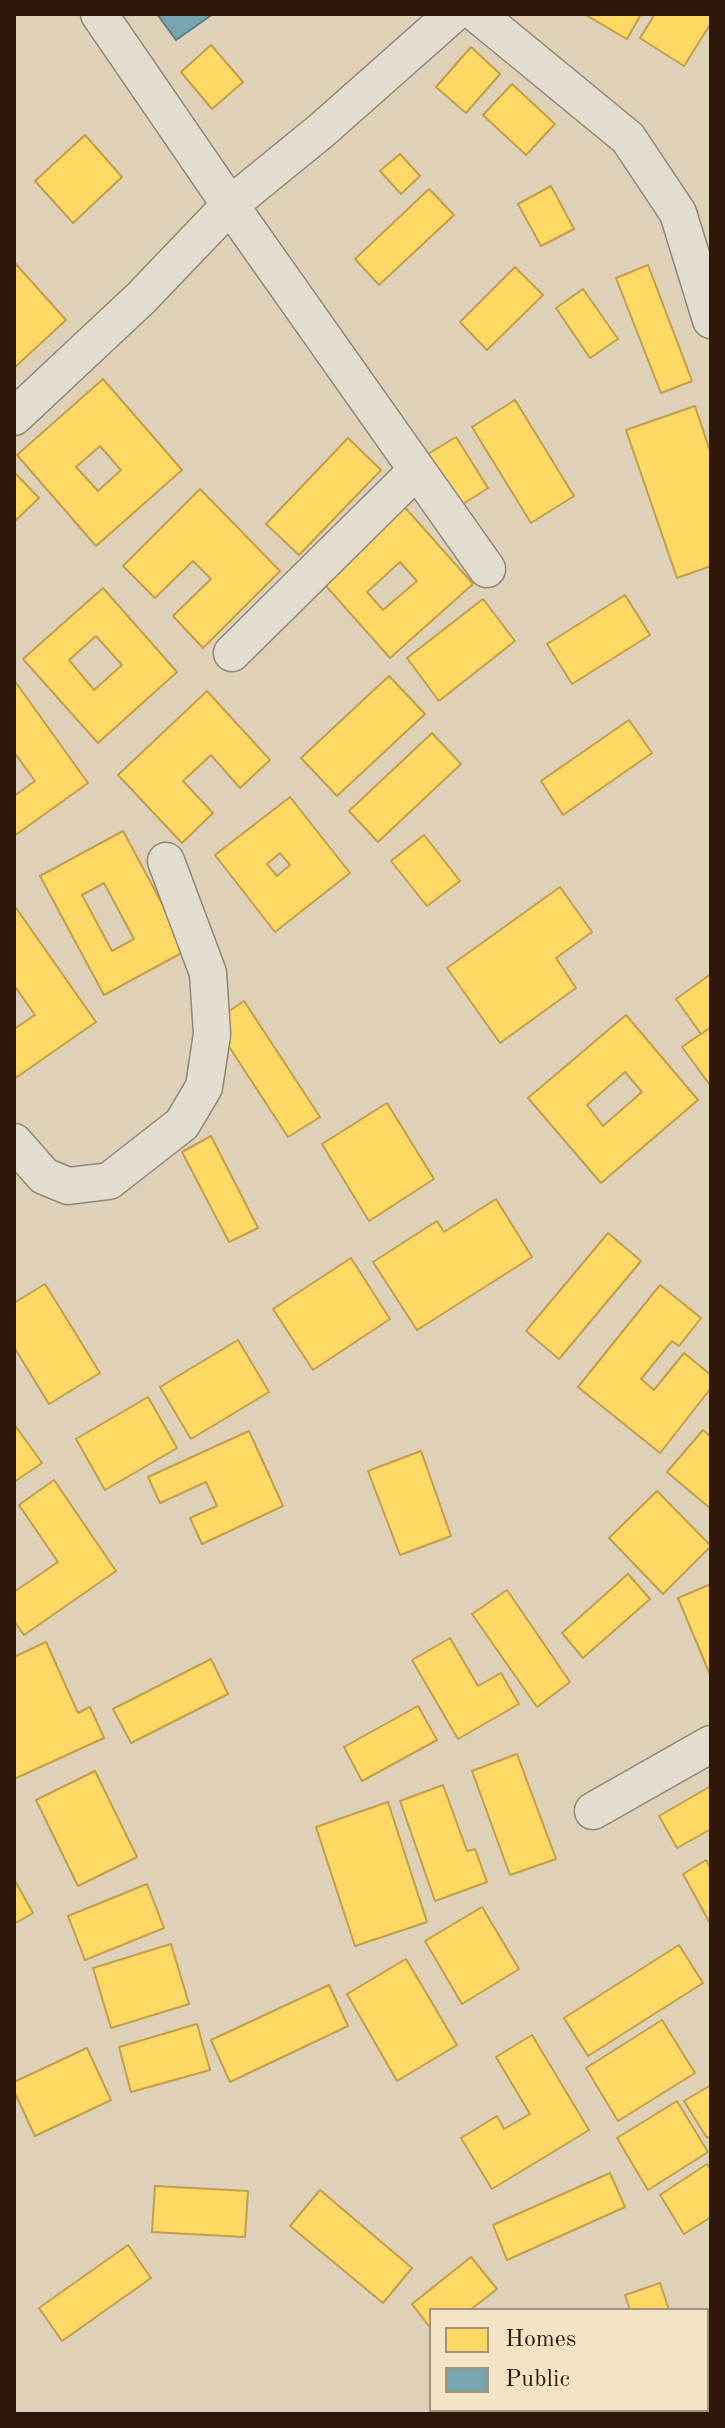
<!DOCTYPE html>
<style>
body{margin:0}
#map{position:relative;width:725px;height:2428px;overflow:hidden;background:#ded1b7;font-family:"Old Standard TT",serif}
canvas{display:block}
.frame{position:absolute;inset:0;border:16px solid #2f180a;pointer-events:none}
.legend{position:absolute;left:429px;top:2308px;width:280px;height:104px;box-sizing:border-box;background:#f3e4c6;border:2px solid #a5927b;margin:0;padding:10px 14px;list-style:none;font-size:24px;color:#2f180a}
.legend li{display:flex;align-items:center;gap:16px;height:40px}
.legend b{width:40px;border:2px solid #a5927b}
</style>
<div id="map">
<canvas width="725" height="2428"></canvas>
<div class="frame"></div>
<ul class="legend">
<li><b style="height:22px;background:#ffd966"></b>Homes</li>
<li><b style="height:22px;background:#76a5af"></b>Public</li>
</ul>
</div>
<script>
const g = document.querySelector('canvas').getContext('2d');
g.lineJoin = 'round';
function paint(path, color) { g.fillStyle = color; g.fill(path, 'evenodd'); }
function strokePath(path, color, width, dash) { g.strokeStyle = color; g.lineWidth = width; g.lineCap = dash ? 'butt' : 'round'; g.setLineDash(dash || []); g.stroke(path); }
const homes = new Path2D(`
 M584,14h57l-14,25z
 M655,14h56v9l-27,43 -44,-28z
 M211,45l32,37 -31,27 -31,-37z
 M471,47l29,27 -34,39 -30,-26z
 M512,84l43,40 -29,31 -43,-40z
 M85,135l37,42 -49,46 -38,-42z
 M400,154l20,22 -19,18 -21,-23z
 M551,186l23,43 -33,17 -23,-42z
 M429,189l25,26 -75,70 -24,-26z
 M14,262l52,58 -52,48z
 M648,265l44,116 -31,12 -45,-115z
 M515,267l28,28 -56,55 -27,-28z
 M583,289l35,50 -28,19 -34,-50z
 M103,379l79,91 -86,76 -79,-91zM100,446l21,24 -23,21 -22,-24z
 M515,400l59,96 -43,27 -59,-96z
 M695,406l16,48v112l-34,12 -51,-148z
 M456,437l32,51 -28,18 -32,-52z
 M348,438l33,32 -82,85 -33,-31z
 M14,472l25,26 -25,24z
 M200,489l80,82 -77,77 -30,-32 38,-37 -18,-18 -38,37 -32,-32z
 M401,503l72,81 -83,74 -72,-81zM400,562l17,19 -34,29 -16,-18z
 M103,588l74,84 -79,71 -75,-84zM96,636l26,29 -28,25 -25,-30z
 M625,595l25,40 -78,49 -25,-40z
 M483,599l32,42 -76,60 -32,-43z
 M389,676l36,38 -88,82 -36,-38z
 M14,680l74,103 -74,53v-40l21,-15 -21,-29z
 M207,691l63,69 -30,28 -29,-33 -28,26 30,32 -31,30 -64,-68z
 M629,720l23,33 -89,62 -22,-34z
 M432,733l29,31 -83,78 -29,-31z
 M290,797l60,76 -75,59 -60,-77zM280,853l10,12 -13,11 -10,-12z
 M123,831l64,119 -83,45 -64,-119zM104,883l30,56 -22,12 -30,-56z
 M424,835l36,46 -33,25 -36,-45z
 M560,887l32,45 -36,26 20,30 -76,55 -53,-75z
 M16,908l80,114 -82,57v-50l21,-14 -21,-30v-76z
 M711,974v53l-10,7 -25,-35z
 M244,1001l76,116 -32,20 -75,-115z
 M626,1015l72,85 -97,83 -73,-85zM625,1072l17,20 -39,34 -16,-21z
 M711,1027v57l-1,1 -28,-38z
 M387,1103l47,76 -65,42 -47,-77z
 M211,1136l47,92 -29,14 -47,-90z
 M496,1199l36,58 -115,73 -44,-68 64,-41 7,11z
 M608,1233l33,28 -82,98 -33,-28z
 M351,1258l39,61 -77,51 -40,-61z
 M45,1284l55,89 -51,31 -35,-57v-44z
 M660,1285l41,33 -22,28 -7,-5 -31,38 13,11 30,-37 27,22v13l-51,65 -82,-66z
 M238,1340l31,52 -78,47 -31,-52z
 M148,1397l29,51 -72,42 -29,-51z
 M14,1424l28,39 -28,19z
 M703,1430l8,7v72l-44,-37z
 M249,1431l34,75 -81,38 -12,-26 27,-12 -11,-24 -46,21 -12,-26z
 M421,1451l30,85 -51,19 -32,-84z
 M54,1480l62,91 -92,64 -10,-14v-29l44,-30 -39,-57z
 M657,1491l54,55 -48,48 -54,-56z
 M628,1574l22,25 -67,59 -21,-25z
 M711,1584v93l-33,-79z
 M507,1590l63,92 -33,25 -65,-93z
 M450,1638l28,48 23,-13 18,31 -61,35 -46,-79z
 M46,1642l32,71 12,-6 14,31 -90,41v-122z
 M211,1659l17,35 -97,49 -18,-34z
 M418,1706l19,34 -75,41 -18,-34z
 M517,1754l39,105 -46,16 -38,-104z
 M95,1771l42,86 -59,29 -42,-86z
 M443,1785l24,66 8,-2 12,33 -52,19 -35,-100z
 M711,1786v43l-34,19 -18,-32z
 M388,1802l39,120 -72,24 -39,-119z
 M706,1860l5,9v56l-28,-51z
 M14,1879l19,34 -19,11z
 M147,1884l17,44 -79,32 -17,-44z
 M482,1907l37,62 -57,35 -37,-63z
 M171,1944l18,60 -78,24 -18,-60z
 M679,1945l24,38 -115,73 -24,-38z
 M406,1959l51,86 -60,36 -50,-87z
 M329,1985l19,41 -118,56 -19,-42z
 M662,2020l33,53 -77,48 -32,-53z
 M197,2024l13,46 -79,22 -12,-45z
 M532,2035l57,95 -97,59 -31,-51 36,-22 7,13 26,-15 -34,-57z
 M87,2048l24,52 -76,36 -21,-45v-9z
 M711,2085v50l-4,3 -23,-37z
 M677,2101l31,51 -60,38 -31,-52z
 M707,2164l4,6v47l-27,17 -24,-39z
 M610,2173l15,34 -118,53 -14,-35z
 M155,2186l93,5 -3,46 -93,-5z
 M320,2190l92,78 -29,35 -93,-77z
 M128,2245l23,33 -89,63 -23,-33z
 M471,2257l26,32 -27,21h-39v19l-19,-25z
 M660,2283l9,27h-39l-5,-15z
 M545,2410h60l4,4h-60z`);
paint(homes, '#ffd966');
strokePath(homes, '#c19f4a', 2);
const public = new Path2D(`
 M157,14h56l-37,26z`);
paint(public, '#76a5af');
strokePath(public, '#617b7e', 2);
const minor = new Path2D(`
 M99,14l131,191 257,364
 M477,14l151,124 50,75 33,107
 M14,417l127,-119 89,-93 92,-75 131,-116
 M232,653l185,-183
 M14,1142l30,34 24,10 41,-5 73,-57 22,-37 8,-53 -4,-61 -42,-112
 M593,1811l118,-67`);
strokePath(minor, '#908676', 39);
strokePath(minor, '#e3ddd0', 36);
</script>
